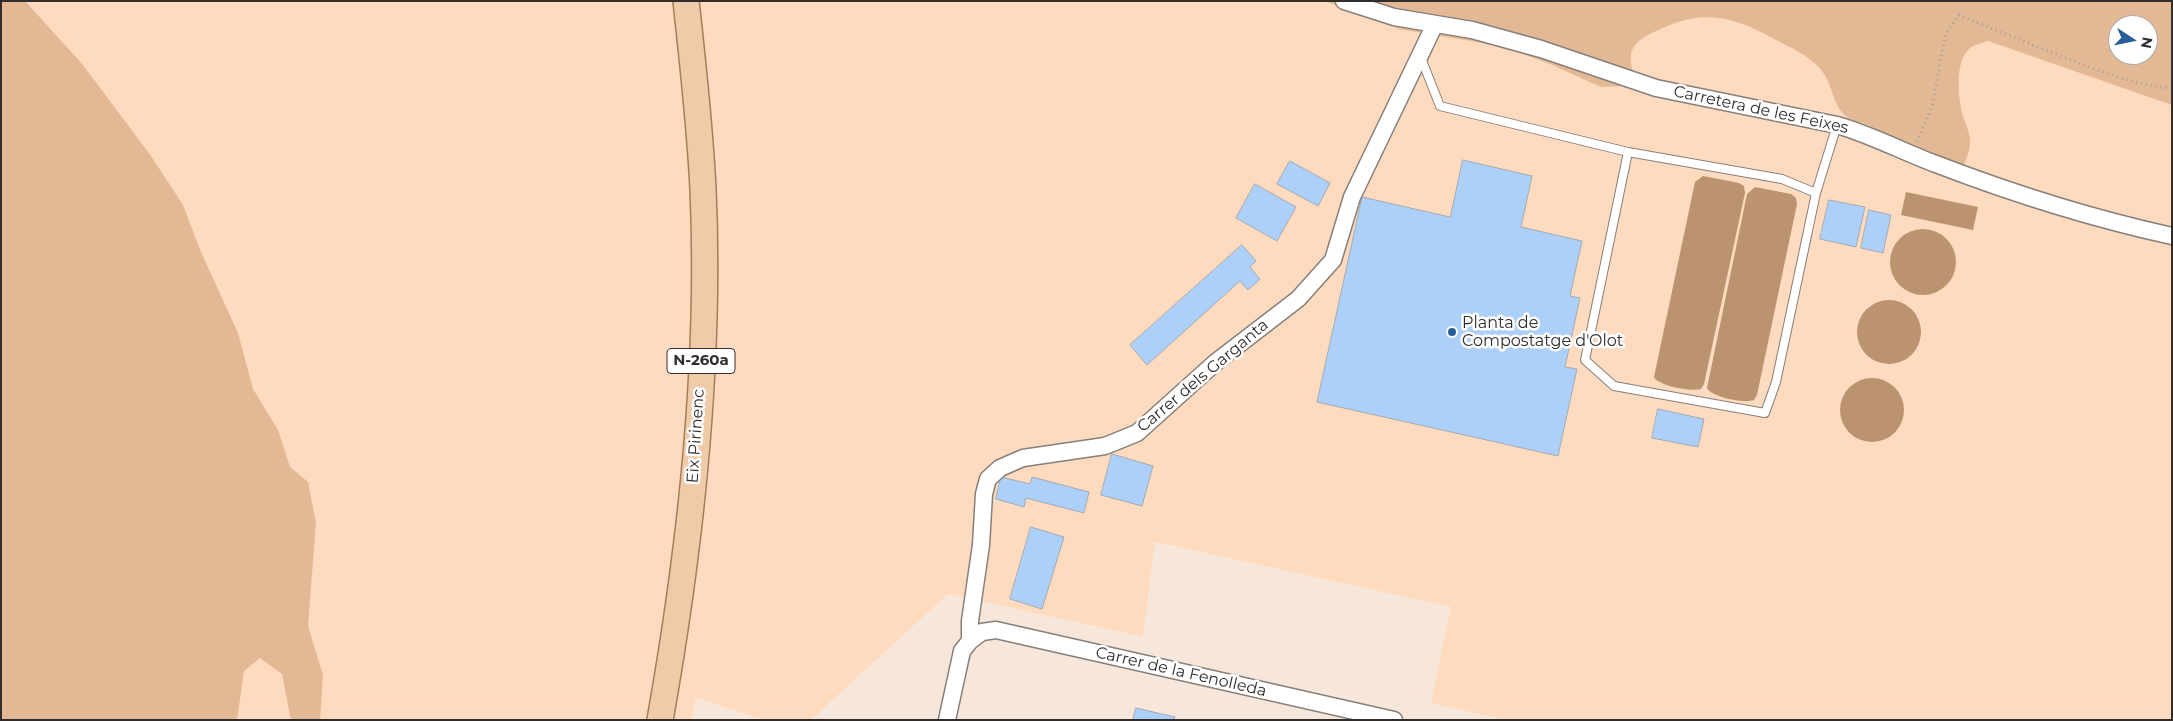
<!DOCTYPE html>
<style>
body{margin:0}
#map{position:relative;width:2173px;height:721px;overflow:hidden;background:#fef5ee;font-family:Montserrat,sans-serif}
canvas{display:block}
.frame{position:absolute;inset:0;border:2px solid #302d2a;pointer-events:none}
.north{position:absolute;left:2108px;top:15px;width:50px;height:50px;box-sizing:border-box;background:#fff;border:1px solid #acabaa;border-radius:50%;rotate:101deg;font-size:14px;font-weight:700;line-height:20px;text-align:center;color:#302d2a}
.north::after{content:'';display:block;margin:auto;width:18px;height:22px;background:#285e97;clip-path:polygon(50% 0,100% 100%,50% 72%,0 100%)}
</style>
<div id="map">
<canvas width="2173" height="721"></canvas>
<div class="frame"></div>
<div class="north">N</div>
</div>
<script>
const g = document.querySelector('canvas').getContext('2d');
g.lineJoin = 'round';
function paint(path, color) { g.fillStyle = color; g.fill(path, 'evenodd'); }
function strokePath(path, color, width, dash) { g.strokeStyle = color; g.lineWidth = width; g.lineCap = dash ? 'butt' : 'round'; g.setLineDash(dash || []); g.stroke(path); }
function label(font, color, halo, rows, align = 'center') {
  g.font = font + ' Montserrat,sans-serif'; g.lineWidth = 5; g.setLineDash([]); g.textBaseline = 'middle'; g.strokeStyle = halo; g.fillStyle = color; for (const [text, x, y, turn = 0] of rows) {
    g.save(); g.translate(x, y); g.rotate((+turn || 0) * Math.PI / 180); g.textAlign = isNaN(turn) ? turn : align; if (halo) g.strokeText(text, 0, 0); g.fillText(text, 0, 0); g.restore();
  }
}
paint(new Path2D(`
 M1155,542l739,162 5,16h-1088l137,-126 195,43z
 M696,698l68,22h-72z`), '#f6e7da');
paint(new Path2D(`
 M1,1h2171v719h-666l-75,-17 20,-96 -296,-65 -12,95 -195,-43 -137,126h-47l-68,-22 -4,22h-691zM2118,25h30v30h-30z`), '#fedbbe');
paint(new Path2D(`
 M1,1h24l58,64 68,91 32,49 17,45 38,83 15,56 25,41 12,37 18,15 8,41 -8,103 15,49 -3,45h-29l-9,-46 -22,-16 -16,13 -7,49h-236z
 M1325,1h847v104l-184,-64c-5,2 -11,3 -15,5 -19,11 -15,49 -11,67 2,8 7,17 8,26 1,9 -3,18 -6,26l-13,-3c-28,-12 -56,-24 -83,-37 -6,-3 -16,-4 -21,-8 -15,-12 -14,-32 -25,-46 -10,-13 -26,-21 -40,-28 -47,-26 -77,-37 -128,-11 -21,10 -27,18 -21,41l-8,13 -24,1 -51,-23 -49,-18 -102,-17zM2118,25h30v30h-30z`), '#e3b894');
paint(new Path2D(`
 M1703,176l36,7 5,3 1,7 -41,191 -3,5c-9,3 -43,-3 -47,-12l41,-195z
 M1755,187l36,7 5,4 1,6 -40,191 -3,5c-9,4 -43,-3 -47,-12l40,-194z
 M1906,192l72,15 -5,23 -72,-15z
 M1890 262a33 33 0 1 1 66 0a33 33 0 1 1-66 0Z
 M1857 332a32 32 0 1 1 64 0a32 32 0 1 1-64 0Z
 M1840 410a32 32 0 1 1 64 0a32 32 0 1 1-64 0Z`), '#bc9370');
const building = new Path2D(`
 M1463,160l69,16 -11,51 61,14 -12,55 10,2 -15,69 12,2 -19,87 -241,-54 45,-205 88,20z
 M1290,161l40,22 -12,23 -41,-22z
 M1255,184l41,23 -19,34 -41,-23z
 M1829,200l36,7 -9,40 -36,-8z
 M1869,210l22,5 -8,38 -22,-5z
 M1242,245l14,16 -6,6 10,12 -12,11 -8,-9 -93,84 -17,-20z
 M1658,409l46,10 -6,28 -46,-9z
 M1112,454l41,12 -11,40 -41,-11z
 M1001,477l29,7 2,-7 57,15 -5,21 -58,-15 -2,9 -28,-8z
 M1031,527l33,10 -22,72 -32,-10z
 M1136,708l39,9 -1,3h-41z`);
paint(building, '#acd0f9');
strokePath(building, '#a4abb3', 1);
const service = new Path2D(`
 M1421,58l19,48 188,46 -43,208 29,26 151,27 11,-31 40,-189 -34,-14 -154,-27
 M1816,193l21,-68`);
const minor = new Path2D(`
 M1344,1l50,16 78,13 69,19 115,39 181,37c35,10 66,27 99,39 78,30 154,54 236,72
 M970,641l12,-9 14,-2 398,90
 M947,720l15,-69 8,-10v-20l11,-76 3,-51 4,-15 12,-11 23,-10 82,-12 32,-13 79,-71 82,-63 35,-39 19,-63 83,-173`);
const primary = new Path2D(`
 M660,720c31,-174 51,-354 43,-531 -3,-62 -10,-125 -17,-188`);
strokePath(service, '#877f79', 10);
strokePath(minor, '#877f79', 19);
strokePath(primary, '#a67d59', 28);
strokePath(new Path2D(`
 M1917,142l15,-36 14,-73 13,-18c47,19 92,38 139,55 25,9 47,17 74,18`), '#a69f9a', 3, [1, 4]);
strokePath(service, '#fff', 8);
strokePath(minor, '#fff', 16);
strokePath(primary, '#f0cbaa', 25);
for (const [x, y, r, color] of [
 [1452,332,5,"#285e97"]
]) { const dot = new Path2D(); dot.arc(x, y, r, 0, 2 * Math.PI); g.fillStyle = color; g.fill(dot); strokePath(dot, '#fff', 2); }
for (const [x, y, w] of [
 [701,361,68]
]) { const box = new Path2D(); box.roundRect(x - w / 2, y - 12.5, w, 25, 4); g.fillStyle = '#fff'; g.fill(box); strokePath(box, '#302d2a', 1); }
label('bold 15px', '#302d2a', null, [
 ["N-260a",701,361]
]);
label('16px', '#302d2a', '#fff', [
 ["Carretera de les Feixes",1761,110,12],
 ["Carrer dels Garganta",1203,376,-40],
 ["Eix Pirinenc",696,436,-86],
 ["Carrer de la Fenolleda",1181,672,13]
]);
label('16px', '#302d2a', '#fff', [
 ["Planta de",1462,323],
 ["Compostatge d'Olot",1462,341]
], 'left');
</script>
